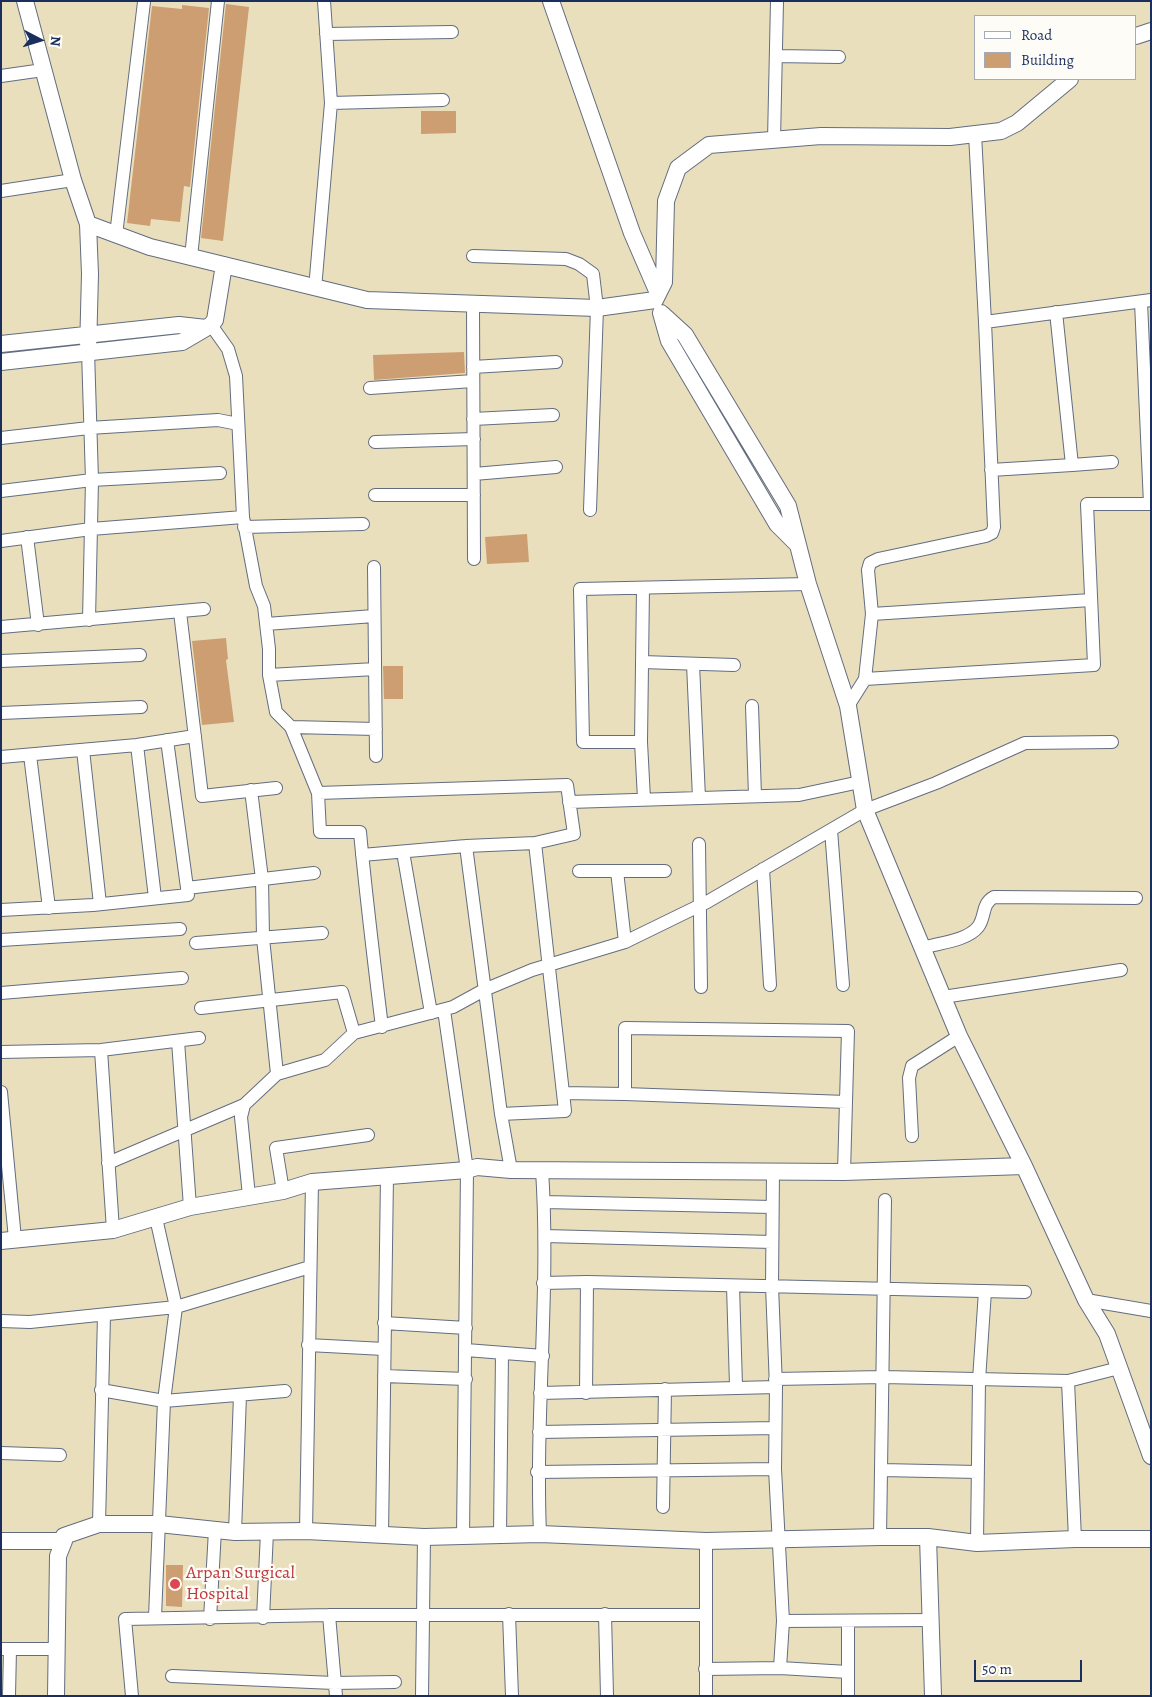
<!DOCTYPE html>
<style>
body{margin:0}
#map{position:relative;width:1152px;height:1697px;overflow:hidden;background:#eadfbc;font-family:Alegreya,serif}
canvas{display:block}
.frame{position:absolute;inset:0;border:2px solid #1b2f5e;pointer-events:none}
.legend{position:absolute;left:974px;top:15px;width:162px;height:65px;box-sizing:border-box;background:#fdfcf7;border:1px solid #a3aaba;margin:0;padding:6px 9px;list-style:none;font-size:15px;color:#1b2f5e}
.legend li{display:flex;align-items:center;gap:10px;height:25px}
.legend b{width:25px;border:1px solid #a3aaba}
.north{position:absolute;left:15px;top:15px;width:50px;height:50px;-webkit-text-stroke:4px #fdfcf7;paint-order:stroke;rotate:95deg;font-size:14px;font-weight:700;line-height:20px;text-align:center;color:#1b2f5e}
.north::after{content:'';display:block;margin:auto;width:18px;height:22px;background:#1b2f5e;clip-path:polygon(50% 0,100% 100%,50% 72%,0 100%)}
.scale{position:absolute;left:974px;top:1660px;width:108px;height:22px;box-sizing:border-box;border:2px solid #1b2f5e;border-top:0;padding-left:6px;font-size:15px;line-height:18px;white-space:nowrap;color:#1b2f5e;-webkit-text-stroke:4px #fdfcf7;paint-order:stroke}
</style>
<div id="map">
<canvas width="1152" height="1697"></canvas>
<div class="frame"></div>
<ul class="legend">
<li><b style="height:6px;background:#fff"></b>Road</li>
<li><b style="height:14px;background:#cd9e71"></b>Building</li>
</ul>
<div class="north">N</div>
<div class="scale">50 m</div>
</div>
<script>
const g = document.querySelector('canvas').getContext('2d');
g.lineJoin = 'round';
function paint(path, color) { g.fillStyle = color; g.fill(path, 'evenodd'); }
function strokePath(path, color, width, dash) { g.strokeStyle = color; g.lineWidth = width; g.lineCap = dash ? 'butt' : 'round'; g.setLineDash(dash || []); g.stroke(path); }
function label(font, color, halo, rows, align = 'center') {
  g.font = font + ' Alegreya,serif'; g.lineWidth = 4.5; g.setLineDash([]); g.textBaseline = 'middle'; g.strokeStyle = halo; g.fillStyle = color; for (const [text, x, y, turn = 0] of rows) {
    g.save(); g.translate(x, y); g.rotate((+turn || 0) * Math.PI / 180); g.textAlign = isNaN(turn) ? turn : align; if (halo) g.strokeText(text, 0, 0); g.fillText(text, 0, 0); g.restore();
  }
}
paint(new Path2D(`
 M226,4l23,3 -26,234 -22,-3z
 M182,5l27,3 -19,179 -6,-1 -4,36 -29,-3 -1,7 -23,-3 25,-217 30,3z
 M421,111h35v22l-35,1z
 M464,352l1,21 -91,7 -1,-25z
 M527,534l2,28 -42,2 -2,-27z
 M226,638l2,21 -2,1 8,62 -32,3 -10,-84z
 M383,666h20v33h-19z
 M166,1565h17l-1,42 -16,-1z`), '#cd9e71');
const minor = new Path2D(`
 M326,34l126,-2
 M776,56l63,1
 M1,76l42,-6
 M331,103l112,-3
 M975,134l10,188
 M774,140l3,-139
 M1,191l72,-11
 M116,235l28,-233
 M473,256l93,3 13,5 14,10 4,34 -7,202
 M191,257l27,-256
 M315,289l16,-186 -7,-102
 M1141,302l9,202
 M473,303l1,256
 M211,325l17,24 8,27 7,141 13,69 8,20 5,43v26l7,37 15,15 27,66
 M88,351l4,129 -3,140
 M473,367l83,-5
 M370,388l103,-7
 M473,419l80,-4
 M1,438l88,-10 129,-8 20,4
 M375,442l99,-3
 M1072,465l40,-3
 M991,470l81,-5 -16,-153
 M474,474l82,-7
 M1,491l91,-11 128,-7
 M375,495h99
 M244,527l119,-3
 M27,537l11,88
 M1,541l90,-12 152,-12
 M374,567l2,189
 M180,612l22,184 74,-8
 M872,614l219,-14
 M266,624l108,-8
 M1,627l203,-18
 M1,661l139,-6
 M642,662l92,3
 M693,664l6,134
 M269,675l106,-6
 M865,679l229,-14 -7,-161h64
 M752,706l3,90
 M848,706l17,-27 7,-65 -4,-44 2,-7 8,-4 108,-23 6,-3 2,-6 -9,-205 166,-22
 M1,713l140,-6
 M291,727l85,2
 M641,742l2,-154
 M137,745l18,153
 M83,750l17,154
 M30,755l19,153
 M1,757l136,-12 58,-9
 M644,799l-3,-57h-58l-3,-153 228,-5
 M569,802l230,-7 61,-13
 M831,830l12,155
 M699,844l2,143
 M466,846l35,268 10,56
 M403,852l28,161
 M362,855l104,-9 69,-3 39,-9 -7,-49 -249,8 2,39h40c6,65 14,130 22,195
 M763,869l7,116
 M579,871h86
 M617,871l8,71
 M187,888l127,-15
 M1,910l92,-5 95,-10 -21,-155
 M1,940l179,-11
 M196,943l126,-10
 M922,948c16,-5 45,-7 56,-21 8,-10 3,-23 16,-30l142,1
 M1,993l181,-15
 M943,997l178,-27
 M201,1008l141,-16 12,41 -29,27 -48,14
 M444,1010l23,160 -4,367
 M354,1033l99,-26 31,-17 48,-20 93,-28 82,-40 158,-92 71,-27 89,-40 87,-1
 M178,1041l12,166
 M101,1050l12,180
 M1,1052l100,-2 98,-12
 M1,1092l14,147
 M563,1093l62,1
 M501,1114l64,-3 -30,-268
 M912,1136l-3,-58 3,-12 47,-30
 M108,1163l136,-58
 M773,1171l-1,115 4,101 -1,82 8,152 -3,47
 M844,1172l4,-141 -223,-3v66l221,8
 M283,1191l-7,-43 92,-13
 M249,1196l-8,-79 3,-12 33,-31 -14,-136 -1,-59 -11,-89
 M544,1202l228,5
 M545,1236l227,6
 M543,1283l44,-1 438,10
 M733,1286l3,100
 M1086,1300l65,11
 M1,1321l29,1 146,-15 134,-40
 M384,1323l82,5
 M308,1345l76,4
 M466,1350l77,6
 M384,1376l82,3
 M775,1379l108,-2 185,4 51,-13
 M1068,1381l7,158
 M101,1390l63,11 121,-10
 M540,1393l236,-6
 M586,1393l1,-111
 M539,1432l236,-4
 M1,1453l59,2
 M881,1470l97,2
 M537,1472l238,-3
 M663,1507l2,-118
 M99,1524l5,-209
 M306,1531l6,-349
 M235,1532l5,-137
 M540,1534c-5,-122 10,-243 2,-364
 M382,1535l5,-359
 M500,1535l2,-182
 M880,1537l5,-337
 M977,1543l2,-163 6,-89
 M509,1614l3,82
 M605,1614l2,82
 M329,1615l7,81
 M155,1617l9,-216 12,-94 -20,-89
 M263,1618l4,-86
 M210,1619l5,-89
 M783,1621l149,-1
 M1,1649h56
 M705,1669l75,-1 68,4
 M172,1676l162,7 61,-1
 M9,1696l1,-47
 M132,1696l-7,-77 204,-4h376
 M422,1696l2,-159
 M706,1696v-155
 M848,1696v-75`);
const tertiary = new Path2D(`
 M25,1l48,179 15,44 2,50 -2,77
 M551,1l81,232 26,60
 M1136,36l15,-5
 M88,224l62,23 217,53 230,8 58,-8 9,-18 2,-81 12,-33 31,-23 112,-9 129,1 51,-6 16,-8 53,-44
 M661,313l8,28 108,183 20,20
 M662,314l23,21 103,171 20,78 40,122 17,104 94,226 65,130 62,134 21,34 44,122
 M1,344l178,-19 27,3
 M1,362l181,-20 29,-17 4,-5 9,-55
 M1,1241l112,-11 77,-23 93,-16 29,-9 155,-12 10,-3 34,3 333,2 180,-6
 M928,1537l5,159
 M1,1541h63v-5l35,-12h60l76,8 71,-1 118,6 116,-3 166,7 174,-4h48l49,6 98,-4h76
 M56,1696l2,-140 6,-15`);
strokePath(minor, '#636d7f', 14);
strokePath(tertiary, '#636d7f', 18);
strokePath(minor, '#fff', 12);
strokePath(tertiary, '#fff', 16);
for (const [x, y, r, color] of [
 [175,1584,6,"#e0444e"]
]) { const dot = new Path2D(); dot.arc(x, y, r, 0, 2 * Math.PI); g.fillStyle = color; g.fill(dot); strokePath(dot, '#fdfcf7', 2); }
label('18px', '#be3a42', '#fdfcf7', [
 ["Arpan Surgical",186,1574],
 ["Hospital",186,1595]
], 'left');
</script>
